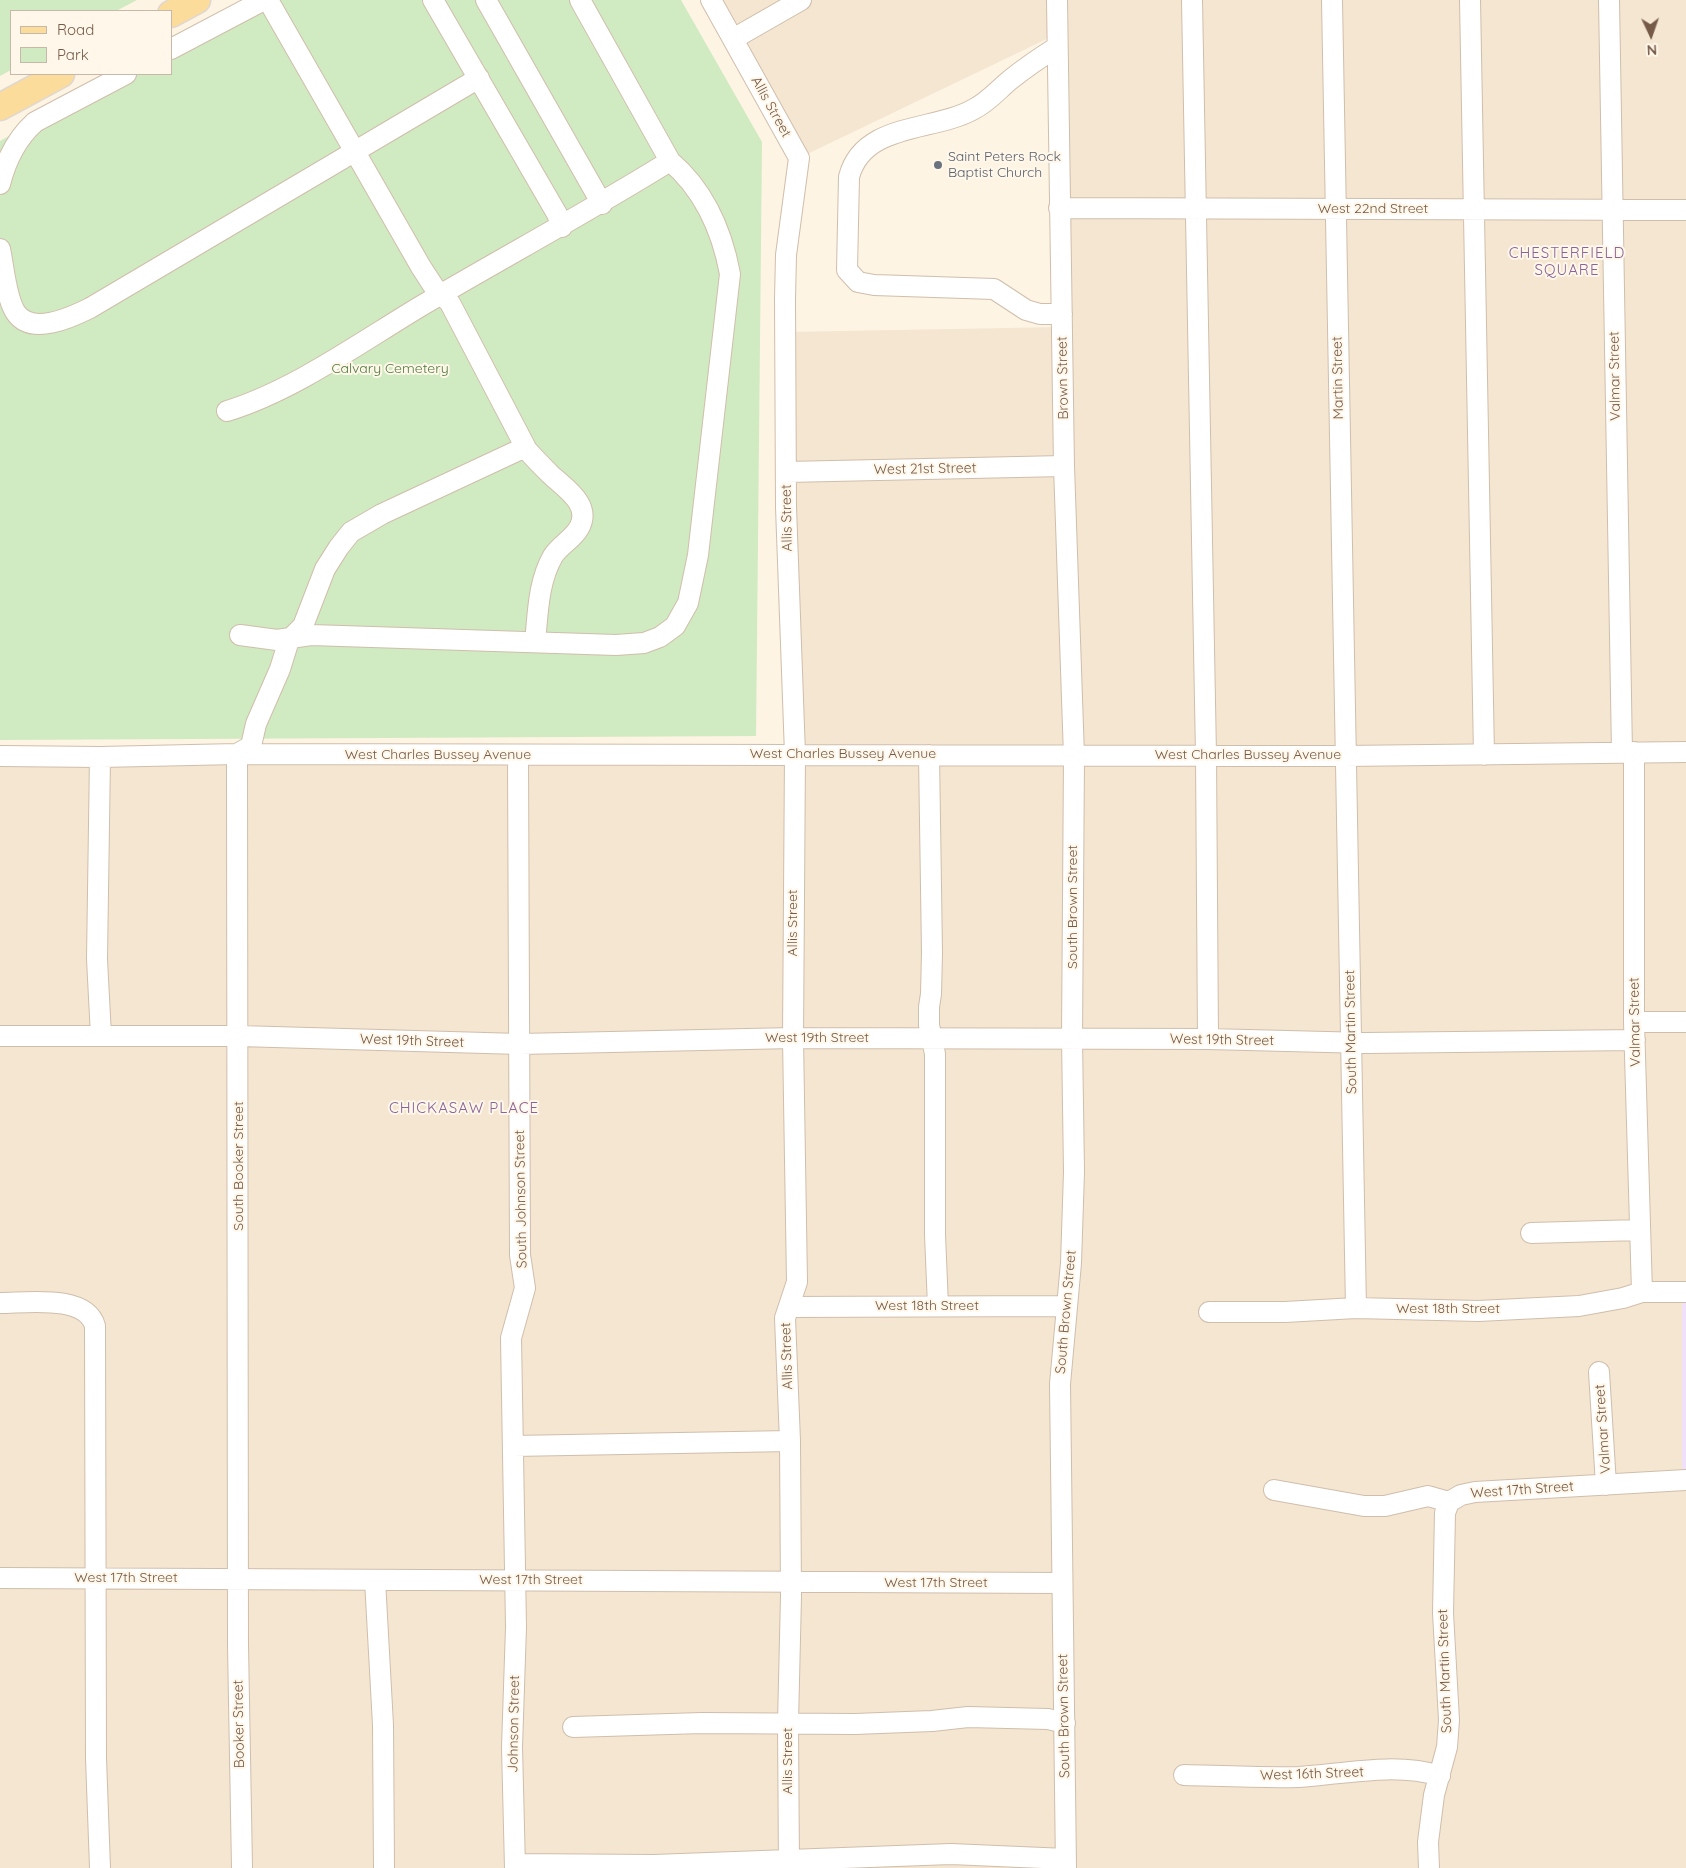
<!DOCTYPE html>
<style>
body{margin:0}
#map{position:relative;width:1686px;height:1868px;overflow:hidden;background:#fdf4e3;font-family:Quicksand,sans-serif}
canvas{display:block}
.legend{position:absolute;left:10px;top:10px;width:162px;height:65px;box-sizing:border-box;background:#fff7e9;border:1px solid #c8b8a9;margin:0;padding:6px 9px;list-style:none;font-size:15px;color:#755a48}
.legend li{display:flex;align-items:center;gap:10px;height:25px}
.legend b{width:25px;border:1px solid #c8b8a9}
.north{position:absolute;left:1626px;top:10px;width:50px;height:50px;-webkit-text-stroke:4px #fff7e9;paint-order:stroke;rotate:177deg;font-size:14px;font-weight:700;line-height:20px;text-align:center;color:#755a48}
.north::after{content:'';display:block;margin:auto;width:18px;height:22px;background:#755a48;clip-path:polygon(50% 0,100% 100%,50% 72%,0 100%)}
</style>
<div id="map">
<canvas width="1686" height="1868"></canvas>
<ul class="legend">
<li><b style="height:6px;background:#fcdc9a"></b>Road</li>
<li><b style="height:14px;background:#d0eac1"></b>Park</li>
</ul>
<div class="north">N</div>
</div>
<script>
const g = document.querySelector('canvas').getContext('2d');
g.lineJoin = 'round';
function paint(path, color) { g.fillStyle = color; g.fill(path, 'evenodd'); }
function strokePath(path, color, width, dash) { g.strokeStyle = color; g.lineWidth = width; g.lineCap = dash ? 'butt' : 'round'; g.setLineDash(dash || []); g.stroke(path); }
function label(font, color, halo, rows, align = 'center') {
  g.font = font + ' Quicksand,sans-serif'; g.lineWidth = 4; g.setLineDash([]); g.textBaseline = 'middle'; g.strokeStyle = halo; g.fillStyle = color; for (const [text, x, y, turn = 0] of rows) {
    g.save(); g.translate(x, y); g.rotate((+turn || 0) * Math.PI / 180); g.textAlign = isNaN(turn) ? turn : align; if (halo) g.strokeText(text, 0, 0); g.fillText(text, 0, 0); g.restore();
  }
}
paint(new Path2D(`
 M711,0h975v1292h-4v188h4v388h-1686v-1113l795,-1 -10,-422 277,-5 -5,-293 -258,124z`), '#f4e6d1');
paint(new Path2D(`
 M1682,1292h4v188l-4,1z`), '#f1e0f9');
paint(new Path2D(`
 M0,0h137l-21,11h-105v59l-11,6z
 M253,0h428l81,142 -6,594 -756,4v-599l120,-67h51v-28z`), '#d0eac1');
const minor = new Path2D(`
 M268,0l153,267 13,20 16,16 77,147
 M433,0l124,214 5,13
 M486,0l116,204
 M711,0l88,158 -13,97 -1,44 1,208 9,247 -2,284 4,244 -12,36 5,123 1,155 -3,127 1,145
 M1057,0l7,466 10,290 -2,282 2,134 -3,91 -11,121 6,484
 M1192,0l14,755 2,284
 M1332,0l24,1308
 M1470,0l14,755
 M1609,0l13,752
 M733,39l68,-39
 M1057,47c-16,10 -32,21 -47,33 -12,10 -22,22 -36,29 -40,23 -111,13 -125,68l-2,93 11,12 16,3 120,4 32,21 14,4h22
 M171,49l93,-49
 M0,184c6,-24 16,-45 35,-62l91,-48
 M1059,208l627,2
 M0,249c4,18 6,50 16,64 16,23 56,4 74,-5l389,-230
 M227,411c66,-20 134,-69 194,-105 83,-49 167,-94 249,-145
 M786,472l278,-6
 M240,635l37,5 34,-5 305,10 28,-2 16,-6 15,-11 13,-23 10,-48 32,-281c-8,-43 -26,-84 -60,-113l-90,-161
 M1634,752v270l8,270
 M929,755l3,198 -1,41 -2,13v18l6,29v181l3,71
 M0,756l100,1 137,-3 1107,2 342,-4
 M100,757l-3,202 4,77
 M1634,1022h52
 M0,1036h239l281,8 273,-6 415,1 158,4 269,-3
 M1531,1233l109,-3
 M0,1303c26,0 86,-9 95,23l1,432 4,110
 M789,1307l277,-1
 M1209,1312h76l71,-4 122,3 101,-5 44,-8 19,-6h44
 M1599,1372l7,113
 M513,1446l277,-5
 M1274,1490l90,16h21l43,-10 21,6 12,-7 14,-3 211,-12
 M0,1578l1061,5
 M375,1580l8,145 1,143
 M573,1727l129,-4 153,1 77,-3 36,-4 80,2 17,4
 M1184,1775c38,1 77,3 115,2 45,-3 97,-15 141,-1
 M515,1864l139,1 297,-11 115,5
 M242,1868l-4,-223 -1,-891 14,-8 5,-22 24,-55 9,-29 14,-14 22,-57 14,-22 12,-15 31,-18 137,-64h8c8,9 16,17 24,25 15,14 41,30 28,53 -6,11 -19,17 -26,28 -15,26 -15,57 -18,86
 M515,1868l-3,-121 4,-120 -5,-289 14,-50 -5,-33 -2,-499
 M1429,1868l-1,-26 6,-47 13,-48 2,-27 -6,-107 2,-100 4,-11`);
const major = new Path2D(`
 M171,14l26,-14
 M0,107l61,-33`);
strokePath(minor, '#d0beac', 22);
strokePath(major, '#ded7d3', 29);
strokePath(minor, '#fff', 20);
strokePath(major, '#fcdc9a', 26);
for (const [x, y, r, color] of [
 [938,165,5,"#6b7280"]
]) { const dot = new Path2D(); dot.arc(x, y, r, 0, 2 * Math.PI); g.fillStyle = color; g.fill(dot); strokePath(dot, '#fff7e9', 2); }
label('14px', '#755a48', '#fff7e9', [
 ["Allis Street",771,107,61],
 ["West 22nd Street",1373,209],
 ["Valmar Street",1615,376,-91],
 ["Brown Street",1063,378,-91],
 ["Martin Street",1338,378,-91],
 ["West 21st Street",925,469,-1],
 ["Allis Street",787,518,-91],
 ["West Charles Bussey Avenue",843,754],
 ["West Charles Bussey Avenue",438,755],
 ["West Charles Bussey Avenue",1248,755],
 ["South Brown Street",1073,907,-90],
 ["Allis Street",793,923,-90],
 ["Valmar Street",1635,1022,-91],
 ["South Martin Street",1351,1032,-91],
 ["West 19th Street",817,1038],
 ["West 19th Street",1222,1040,1],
 ["West 19th Street",412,1041,2],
 ["South Booker Street",239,1166,-90],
 ["South Johnson Street",521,1199,-91],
 ["West 18th Street",927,1306],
 ["West 18th Street",1448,1309],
 ["South Brown Street",1066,1312,-85],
 ["Allis Street",787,1356,-92],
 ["Valmar Street",1603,1429,-94],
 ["West 17th Street",1522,1490,-4],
 ["West 17th Street",126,1578],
 ["West 17th Street",531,1580],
 ["West 17th Street",936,1583],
 ["South Martin Street",1445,1671,-92],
 ["South Brown Street",1064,1716,-91],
 ["Booker Street",239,1724,-91],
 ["Johnson Street",514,1724,-89],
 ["Allis Street",788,1761,-90],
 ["West 16th Street",1312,1774,-2]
]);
label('14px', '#5b616d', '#fff7e9', [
 ["Saint Peters Rock",948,157],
 ["Baptist Church",948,173]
], 'left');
label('14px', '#4f7b40', '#fff7e9', [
 ["Calvary Cemetery",390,369]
]);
g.letterSpacing = '1px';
label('15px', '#896499', '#fff7e9', [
 ["CHESTERFIELD",1567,253],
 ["SQUARE",1567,270],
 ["CHICKASAW PLACE",464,1108]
]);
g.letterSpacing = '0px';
</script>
